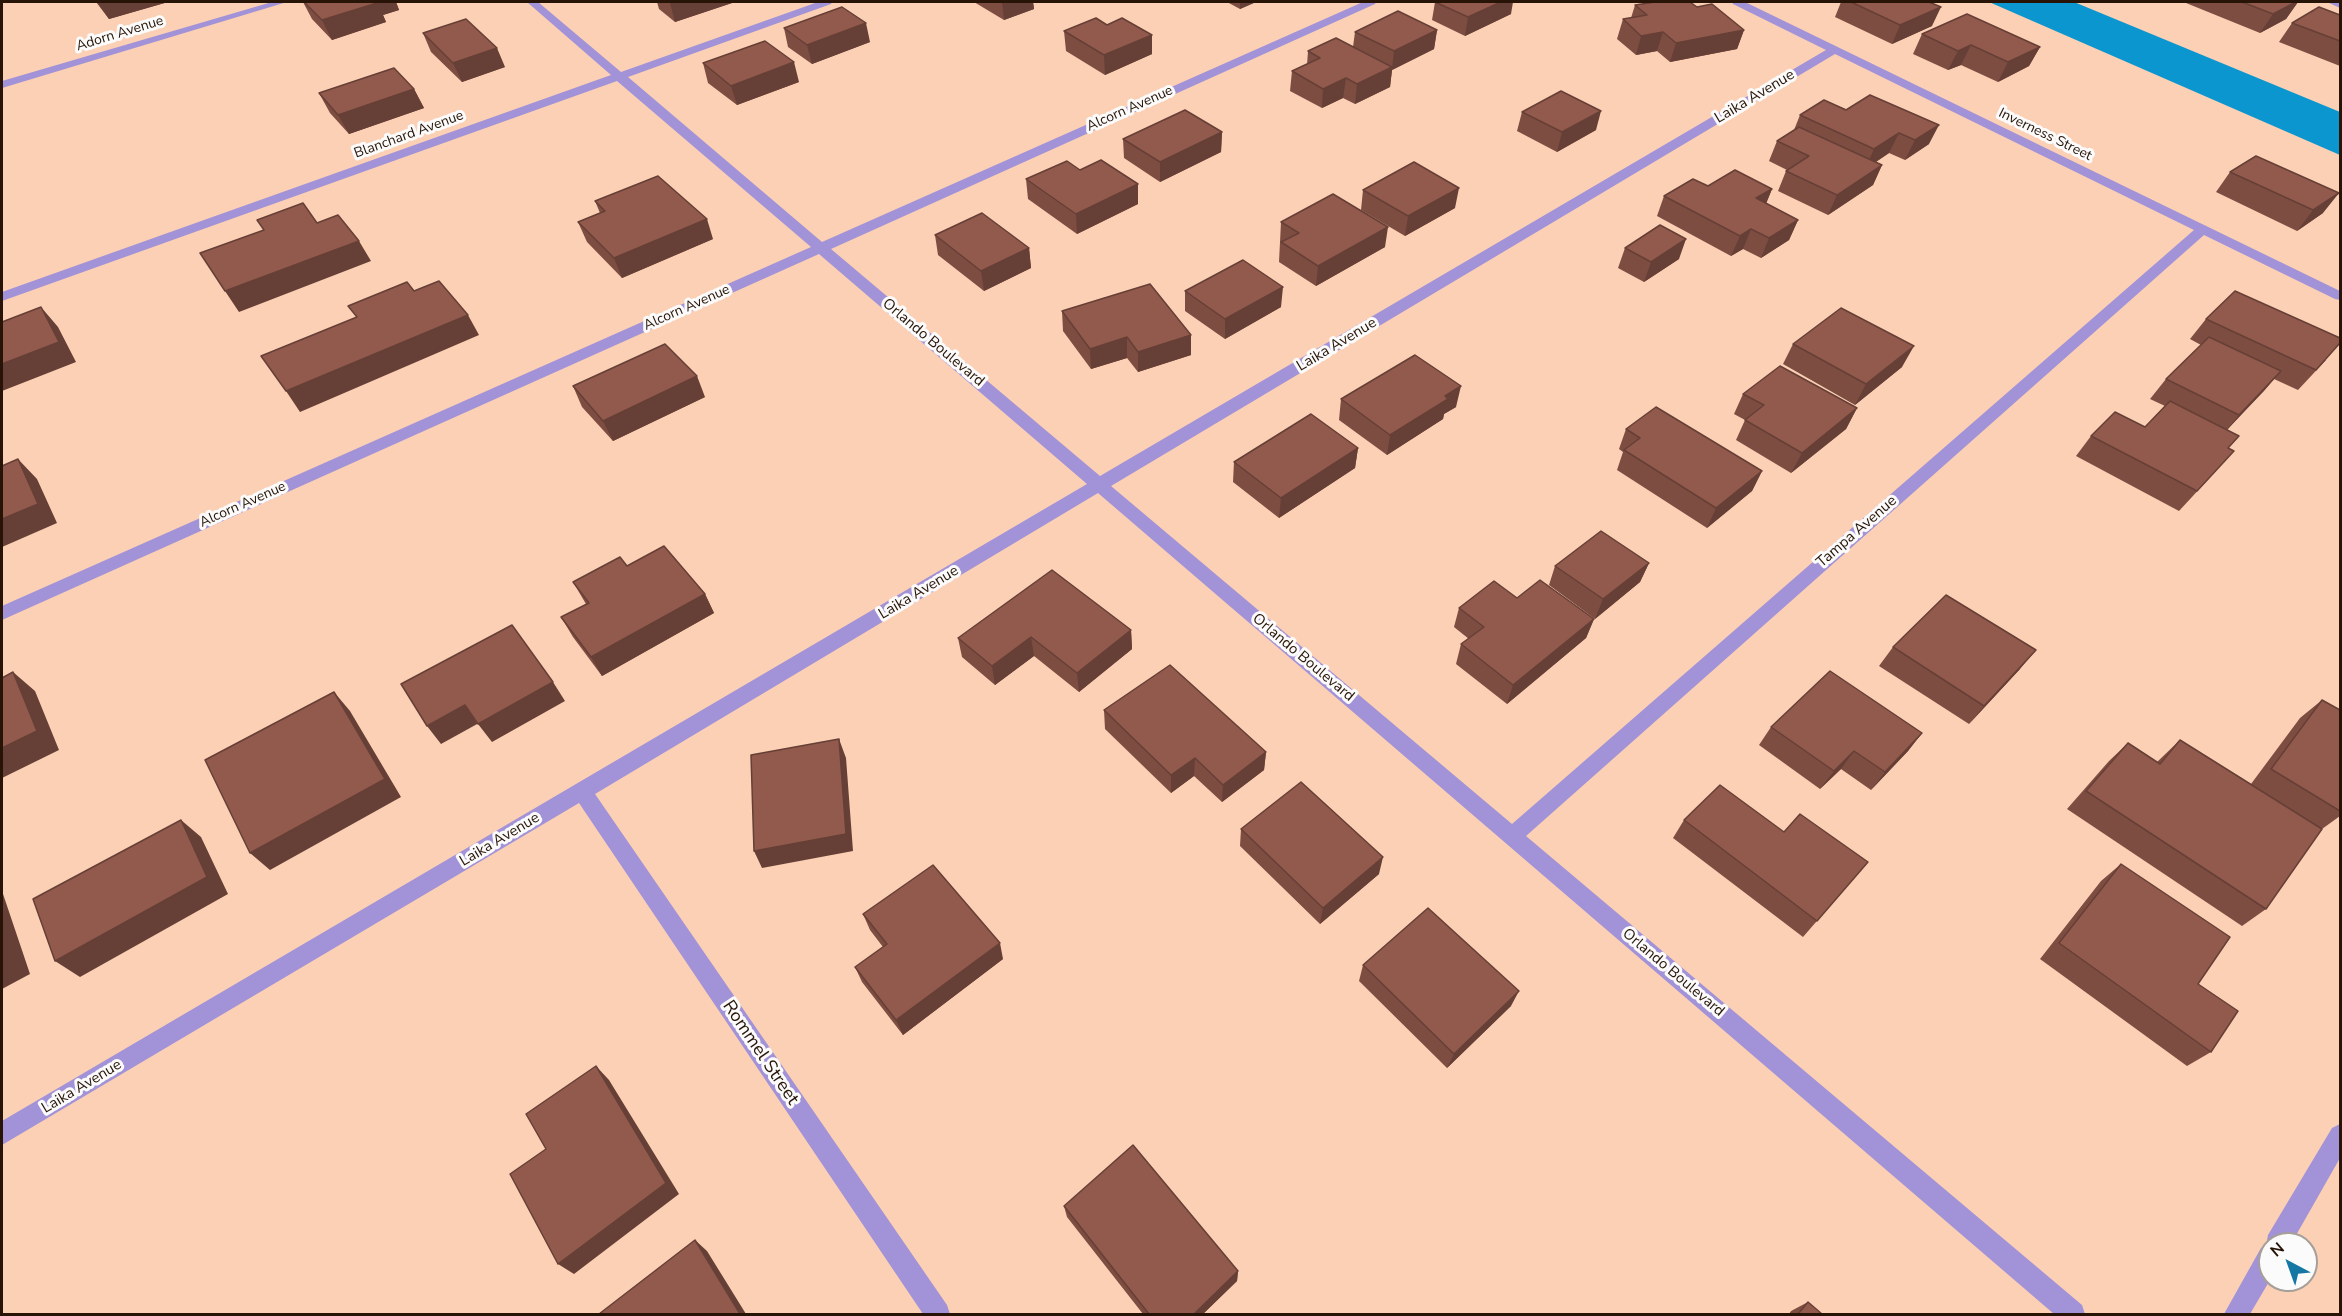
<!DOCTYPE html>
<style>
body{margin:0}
#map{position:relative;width:2342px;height:1316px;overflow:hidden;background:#fbd0b4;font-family:"Nunito Sans",sans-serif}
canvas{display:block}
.frame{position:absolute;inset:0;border:3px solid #271407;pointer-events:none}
.north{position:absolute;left:2258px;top:1232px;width:60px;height:60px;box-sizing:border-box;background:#fbfbfb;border:2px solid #a69f99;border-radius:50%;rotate:319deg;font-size:16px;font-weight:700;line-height:24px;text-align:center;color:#271407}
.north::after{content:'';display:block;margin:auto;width:21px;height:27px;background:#1578a4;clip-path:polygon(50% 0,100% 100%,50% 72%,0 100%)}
</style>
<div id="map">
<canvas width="2342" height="1316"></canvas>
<div class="frame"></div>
<div class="north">N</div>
</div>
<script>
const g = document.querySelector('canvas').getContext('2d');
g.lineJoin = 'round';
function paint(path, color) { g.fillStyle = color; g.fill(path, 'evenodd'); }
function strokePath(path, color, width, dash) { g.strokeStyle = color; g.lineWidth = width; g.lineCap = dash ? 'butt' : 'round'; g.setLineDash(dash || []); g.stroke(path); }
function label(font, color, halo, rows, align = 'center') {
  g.font = font + ' "Nunito Sans",sans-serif'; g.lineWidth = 6; g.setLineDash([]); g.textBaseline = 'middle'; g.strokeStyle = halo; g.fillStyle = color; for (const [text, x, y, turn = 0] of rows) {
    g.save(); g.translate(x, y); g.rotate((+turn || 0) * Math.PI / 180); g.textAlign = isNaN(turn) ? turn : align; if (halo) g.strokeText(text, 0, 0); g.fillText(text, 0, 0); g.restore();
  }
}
paint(new Path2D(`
 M1989,2h85l266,110v43z`), '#0b96cf');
paint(new Path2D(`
 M272,2h15l-285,86v-7z
 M527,2h11l83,70 197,-70h14l-1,2 -203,73 194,165 541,-240h13l-1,2 -544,245 269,227 726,-426 -93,-46 -1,-2h13l595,289v9l-5,-1 -131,-64 -678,601 556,469 3,9h-31l-956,-821 -503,301 352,511 3,9h-27l-344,-511 -577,342v-24l1085,-637 -268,-230 -817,366v-14l809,-359 -194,-166 -615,220v-9l609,-217zM1835,54l359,176 -682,594 -401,-338z
 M2327,2h13v6z
 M2340,1124v34l-49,86h-21v36l-20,34h-26l37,-66 5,-2 2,-11 64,-107z`), '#a292d7');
paint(new Path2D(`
 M96,2h72l-59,17z
 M303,2h93l3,8 -16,5 3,7 -54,18 -20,-21z
 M657,2h78l-60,20 -16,-13z
 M974,2h59l1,7 -30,11z
 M1227,2h29l-16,7z
 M1435,2l76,12 -46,22 -33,-16z
 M1841,2h88l3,24 -40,18 -57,-27z
 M2187,2h111l-12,17 -26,14 -74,-30z
 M1635,5l62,2 47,23 -7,19 -67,13 -13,-11 -21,4 -19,-16 6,-20 8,-1z
 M2340,15v51l-61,-24 13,-19z
 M1107,25l45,10v19l-47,21 -39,-24 -2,-20z
 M784,28l86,14 -58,22 -24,-17z
 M1437,30l-3,19 -42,21 -2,17 -35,17 -12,-6 -21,10 -32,-17 2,-20 15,-6 1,-14 45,-4 2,-15z
 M423,33l82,34 -43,15 -31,-30z
 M1922,34l118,13 -11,19 -31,16 -37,-17 -13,5 -35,-16z
 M703,63l96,19 -62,23 -29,-22z
 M414,89l10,19 -75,26 -19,-21 -11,-20z
 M1824,100l105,44 -24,16 -16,-7 -13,9 6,3 -9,20 -45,30 -50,-24 8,-20 1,-1 -18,-9 8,-20 17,-11 6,-15z
 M1522,112l74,18 -39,22 -40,-21z
 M1222,132l-1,20 -61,30 -36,-24 -1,-19z
 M1080,170l58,34 -61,30 -49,-35 -2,-20z
 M2230,172l93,41 -26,18 -81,-39z
 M1708,186l64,3 -6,14 32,17 -9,20 -28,18 -18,-9 -12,7 -74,-40 7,-20z
 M1363,190l92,18 -50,28 -44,-26z
 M595,201l118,38 -91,39 -35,-36 -9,-20 22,-9z
 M1281,222l104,25 -69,39 -37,-24z
 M935,235l94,13 2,20 -47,23 -46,-36z
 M1625,248l54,11 -35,23 -26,-14z
 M1185,291l96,16 -56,32 -40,-28z
 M1062,311l129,24v20l-53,17 -11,-14 -36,11 -28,-38z
 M2206,319l120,41 -28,30 -24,-11 -47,51 12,6 -11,12 -12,23 -37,40 -103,-55 15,-20 54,-9 20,-21 -15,-7 16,-20 35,-34 -11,-6z
 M1793,344l109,23 -47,38 -72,-41z
 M573,386l132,11 -92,44 -31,-34z
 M1743,394l114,14 -11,21 -55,44 -55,-33 9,-20 -11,-6z
 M1341,399l115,8 -12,7 -1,5 -56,36 -48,-35z
 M1626,429l136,42 -10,20 -45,37 -90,-58 6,-18 -4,-3z
 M1358,448l-3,20 -76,50 -46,-36 1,-20z
 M1649,563l-9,19 -45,37 -46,-34 6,-19z
 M627,566l78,28 9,19 -112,63 -29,-39 -12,-20 25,-13 -13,-22z
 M1517,598l77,21 -8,19 -79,66 -51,-40 5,-20 8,-5 -15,-12 5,-19z
 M1131,630l1,19 -53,43 -45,-36 -39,29 -33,-28 -4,-19z
 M1893,647l127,22 -51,55 -90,-58z
 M2322,700l18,10v106l-18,13 -56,80 -24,17 -175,-117 42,-48 19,-18 29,19 23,-22 71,44 49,-66z
 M1104,710l162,42 -2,18 -42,32 -28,-26 -23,17 -66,-64z
 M1771,727l151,6 -14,18 -37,39 -30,-21 -21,20 -61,-44z
 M1684,820l100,12 84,30 -65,75 -130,-99z
 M1241,829l138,45 -59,50 -80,-78z
 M2121,864l77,120 13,68 -24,14 -147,-107 61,-78z
 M863,914l140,45 -100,76 -41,-53 -7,-15 28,-20 -13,-17z
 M1363,965l148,41 -64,62 -88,-87z
 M1064,1206l174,65 -1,10 -34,33h-60l-76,-97z
 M1808,1302l14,12h-33l2,-3z`), '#7e4d42');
paint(new Path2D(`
 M97,2h71l-59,17z
 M373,2h23l3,8 -16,5 3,7 -54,18 -10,-20z
 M674,2h61l-60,20 -5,-19z
 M1002,2h31l1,7 -30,11z
 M1240,2h16l-16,7z
 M1501,2h12l-2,12 -46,22 3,-19z
 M2296,2h2l-12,17 -26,14 13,-19z
 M1941,7l-9,19 -40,18 8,-19z
 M866,23l4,19 -58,22 -5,-19z
 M1437,30l-3,19 -42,21 -2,17 -35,17 2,-20 35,-16 2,-17z
 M1744,30l-7,19 -67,13 6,-19z
 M1663,32l-6,19 -21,4 5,-19z
 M1152,35v19l-47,21 -1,-20z
 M1971,45l-10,20 -13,5 10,-19z
 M2040,47l-11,19 -31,16 10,-20z
 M497,48l8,19 -43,15 -9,-19z
 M794,62l5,20 -62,23 -6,-19z
 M1346,78l-3,20 -21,10 1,-19z
 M414,89l10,19 -75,26 -11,-19z
 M1601,111l-5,19 -39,22 5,-20z
 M1939,125l-10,19 -24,16 10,-20z
 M1222,132l-1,20 -61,30v-20z
 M1899,133l-10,20 -24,16 9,-20z
 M1882,165l-9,20 -45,30 9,-20z
 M1138,184v20l-61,30 -1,-20z
 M1459,188l-4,20 -50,28 3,-20z
 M1772,189l-8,20 -8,-11z
 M2339,193l-16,20 -26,18 16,-21z
 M707,219l6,20 -91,39 -8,-20z
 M1798,220l-9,20 -28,18 8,-20z
 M1388,227l-3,20 -69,39 2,-20z
 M1751,229l-8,20 -12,7 9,-20z
 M1686,239l-7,20 -35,23 7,-20z
 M359,241l12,20 -132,51 -14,-21z
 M1029,248l2,20 -47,23 -3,-20z
 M1283,287l-2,20 -56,32v-20z
 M41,307l17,20 18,35 -74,29v-27z
 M468,315l11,20 -179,77 -14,-21z
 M1191,335v20l-53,17v-20z
 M1127,337v21l-36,11 -1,-20z
 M1914,346l-12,21 -47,38 11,-21z
 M2281,371l-17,20 -42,44 17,-20z
 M697,376l8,21 -92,44 -10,-20z
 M1461,386l-5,21 -12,7 -1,5 -56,36 3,-20 55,-39z
 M1857,408l-11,21 -55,44 11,-20z
 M1358,448l-3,20 -76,50 2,-20z
 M18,459l19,20 20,44 -55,24v-28z
 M1762,471l-10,20 -45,37 9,-20z
 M1649,563l-9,19 -45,37 8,-20z
 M705,594l9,19 -112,63 -11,-19z
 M1594,619l-8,19 -79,66 6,-19z
 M1131,630l1,19 -53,43 -2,-19z
 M1031,637l3,19 -39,29 -3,-19z
 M2036,650l-16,19 -51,55 15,-18z
 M13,672l22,19 24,59 -57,28v-30z
 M553,682l12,19 -73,41 -14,-18z
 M334,692l16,19 51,86 -131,73 -20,-17z
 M465,705l14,18 -38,21 -14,-18z
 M1922,733l-14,18 -37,39 14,-18z
 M839,739l7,19 7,93 -91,17 -8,-17z
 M1854,751l-13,18 -21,20 14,-18z
 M1266,752l-2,18 -42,32 1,-17z
 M1195,758l-1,18 -23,17v-18z
 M181,820l20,17 27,57 -148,83 -25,-16z
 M1383,857l-4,17 -59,50 3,-16z
 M2,891l28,83 -28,15z
 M1000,943l3,16 -100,76 -7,-15z
 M1519,991l-8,15 -64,62 7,-14z
 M596,1066l13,14 70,114 -105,80 -16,-10z
 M695,1240l12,11 39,63h-6z
 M1238,1271l-1,10 -34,33h-9z`), '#663f36');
const building = new Path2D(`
 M304,2h71l2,1 -55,17z
 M1435,2h66l-33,15z
 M1655,2h35l7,5 15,-3 32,26 -68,13 -13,-11 -22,4 -18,-17 24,-4 -12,-10z
 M1851,2h78l12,5 -41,18z
 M2242,2h54l-23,12z
 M842,7l24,16 -59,22 -23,-17z
 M2319,7l21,8v26l-48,-18z
 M1398,11l39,19 -43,21 -39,-19z
 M1967,14l73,33 -32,15 -37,-17 -13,6 -36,-17z
 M1096,18l11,7 15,-7 30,17 -48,20 -40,-24z
 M466,19l31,29 -44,15 -30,-30z
 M1336,38l56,29 -35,17 -11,-6 -23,11 -31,-18 28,-13 -12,-7z
 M765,41l29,21 -63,24 -28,-23z
 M394,68l20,21 -76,26 -19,-22z
 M1561,91l40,20 -39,21 -40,-20z
 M1870,95l69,30 -24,15 -16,-7 -25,16 -74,-34 24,-15 22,10z
 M1185,110l37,22 -62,30 -37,-23z
 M1799,127l83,38 -45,30 -51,-24 23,-15 -32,-15z
 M2256,156l83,37 -26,17 -83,-38z
 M1101,160l37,24 -62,30 -50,-35 41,-18 13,9z
 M1414,162l45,26 -51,28 -45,-26z
 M1735,170l37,19 -16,9 42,22 -29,18 -18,-9 -11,7 -76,-40 29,-17 15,7z
 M658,176l49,43 -93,39 -36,-36 27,-11 -10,-10z
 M1333,194l55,33 -70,39 -37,-24 18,-9 -18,-11z
 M303,203l14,20 21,-8 21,26 -134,50 -25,-38 64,-23 -7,-10z
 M982,213l47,35 -48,23 -46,-36z
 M1660,225l26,14 -35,23 -26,-14z
 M1243,260l40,27 -58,32 -40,-28z
 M439,281l29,34 -182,76 -25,-35 96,-39 -9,-11 59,-24 7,9z
 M1150,284l41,51 -53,17 -11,-15 -37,12 -28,-38z
 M2235,291l105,47v5l-24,27 -110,-51z
 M41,307l18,35 -57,22v-42z
 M1841,308l73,38 -48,38 -73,-40z
 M2209,337l72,34 -42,44 -73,-36z
 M665,344l32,32 -94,45 -30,-35z
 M1415,355l46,31 -16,10 3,3 -58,36 -49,-36z
 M1780,366l77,42 -55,45 -57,-33 19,-15 -21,-11z
 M2170,401l69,35 -11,12 6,3 -37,40 -106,-55 24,-24 30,15z
 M1656,407l106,64 -46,37 -92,-58 16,-12 -14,-9z
 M1311,414l47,34 -77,50 -47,-36z
 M18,459l20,45 -36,15v-53z
 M1601,531l48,32 -46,36 -48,-33z
 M664,546l41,48 -114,63 -30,-40 28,-14 -16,-21 47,-25 7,9z
 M1052,570l79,60 -54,43 -46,-36 -39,29 -34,-28z
 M1540,580l54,39 -81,66 -52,-41 23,-17 -25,-19 35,-27 23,17z
 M1946,595l90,55 -52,56 -91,-59z
 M512,625l41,57 -75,42 -13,-19 -38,21 -26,-42z
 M1170,665l96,87 -43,33 -28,-27 -24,17 -67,-65z
 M1830,671l92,62 -37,39 -31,-21 -20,20 -63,-44z
 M13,672l24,59 -35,17v-70z
 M334,692l51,87 -135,74 -45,-93z
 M2322,700l18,10v101l-69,-42z
 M839,739l7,95 -92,17 -3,-96z
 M2180,740l142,89 -56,80 -180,-118 42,-48 32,21z
 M1301,782l82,75 -60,51 -82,-79z
 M1720,785l64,47 16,-18 68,48 -51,59 -133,-101z
 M181,820l26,57 -152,84 -22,-62z
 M2121,864l109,73 -32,47 40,27 -27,41 -152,-109z
 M933,865l67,78 -104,77 -41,-53 32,-23 -24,-30z
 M1428,908l91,83 -65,63 -91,-89z
 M596,1066l70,117 -108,81 -48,-90 36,-25 -20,-35z
 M1133,1145l105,126 -44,43h-45l-85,-108z
 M695,1240l45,74h-141z
 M1808,1302l14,12h-24z`);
paint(building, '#925a4d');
strokePath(building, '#663f36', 1.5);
label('14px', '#271407', '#fbfbfb', [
 ["Adorn Avenue",120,34,-17],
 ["Alcorn Avenue",1130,109,-24],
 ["Blanchard Avenue",409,135,-20],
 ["Inverness Street",2045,135,26],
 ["Alcorn Avenue",687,308,-24],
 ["Alcorn Avenue",243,505,-24]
]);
label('15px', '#271407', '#fbfbfb', [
 ["Laika Avenue",1755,97,-31],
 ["Orlando Boulevard",933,343,40],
 ["Laika Avenue",1337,345,-31],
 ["Tampa Avenue",1857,532,-41],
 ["Laika Avenue",919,593,-31],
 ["Orlando Boulevard",1303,658,40],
 ["Laika Avenue",500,840,-31],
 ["Orlando Boulevard",1673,973,40],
 ["Laika Avenue",82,1087,-31]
]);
label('18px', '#271407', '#fbfbfb', [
 ["Rommel Street",760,1053,56]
]);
</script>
